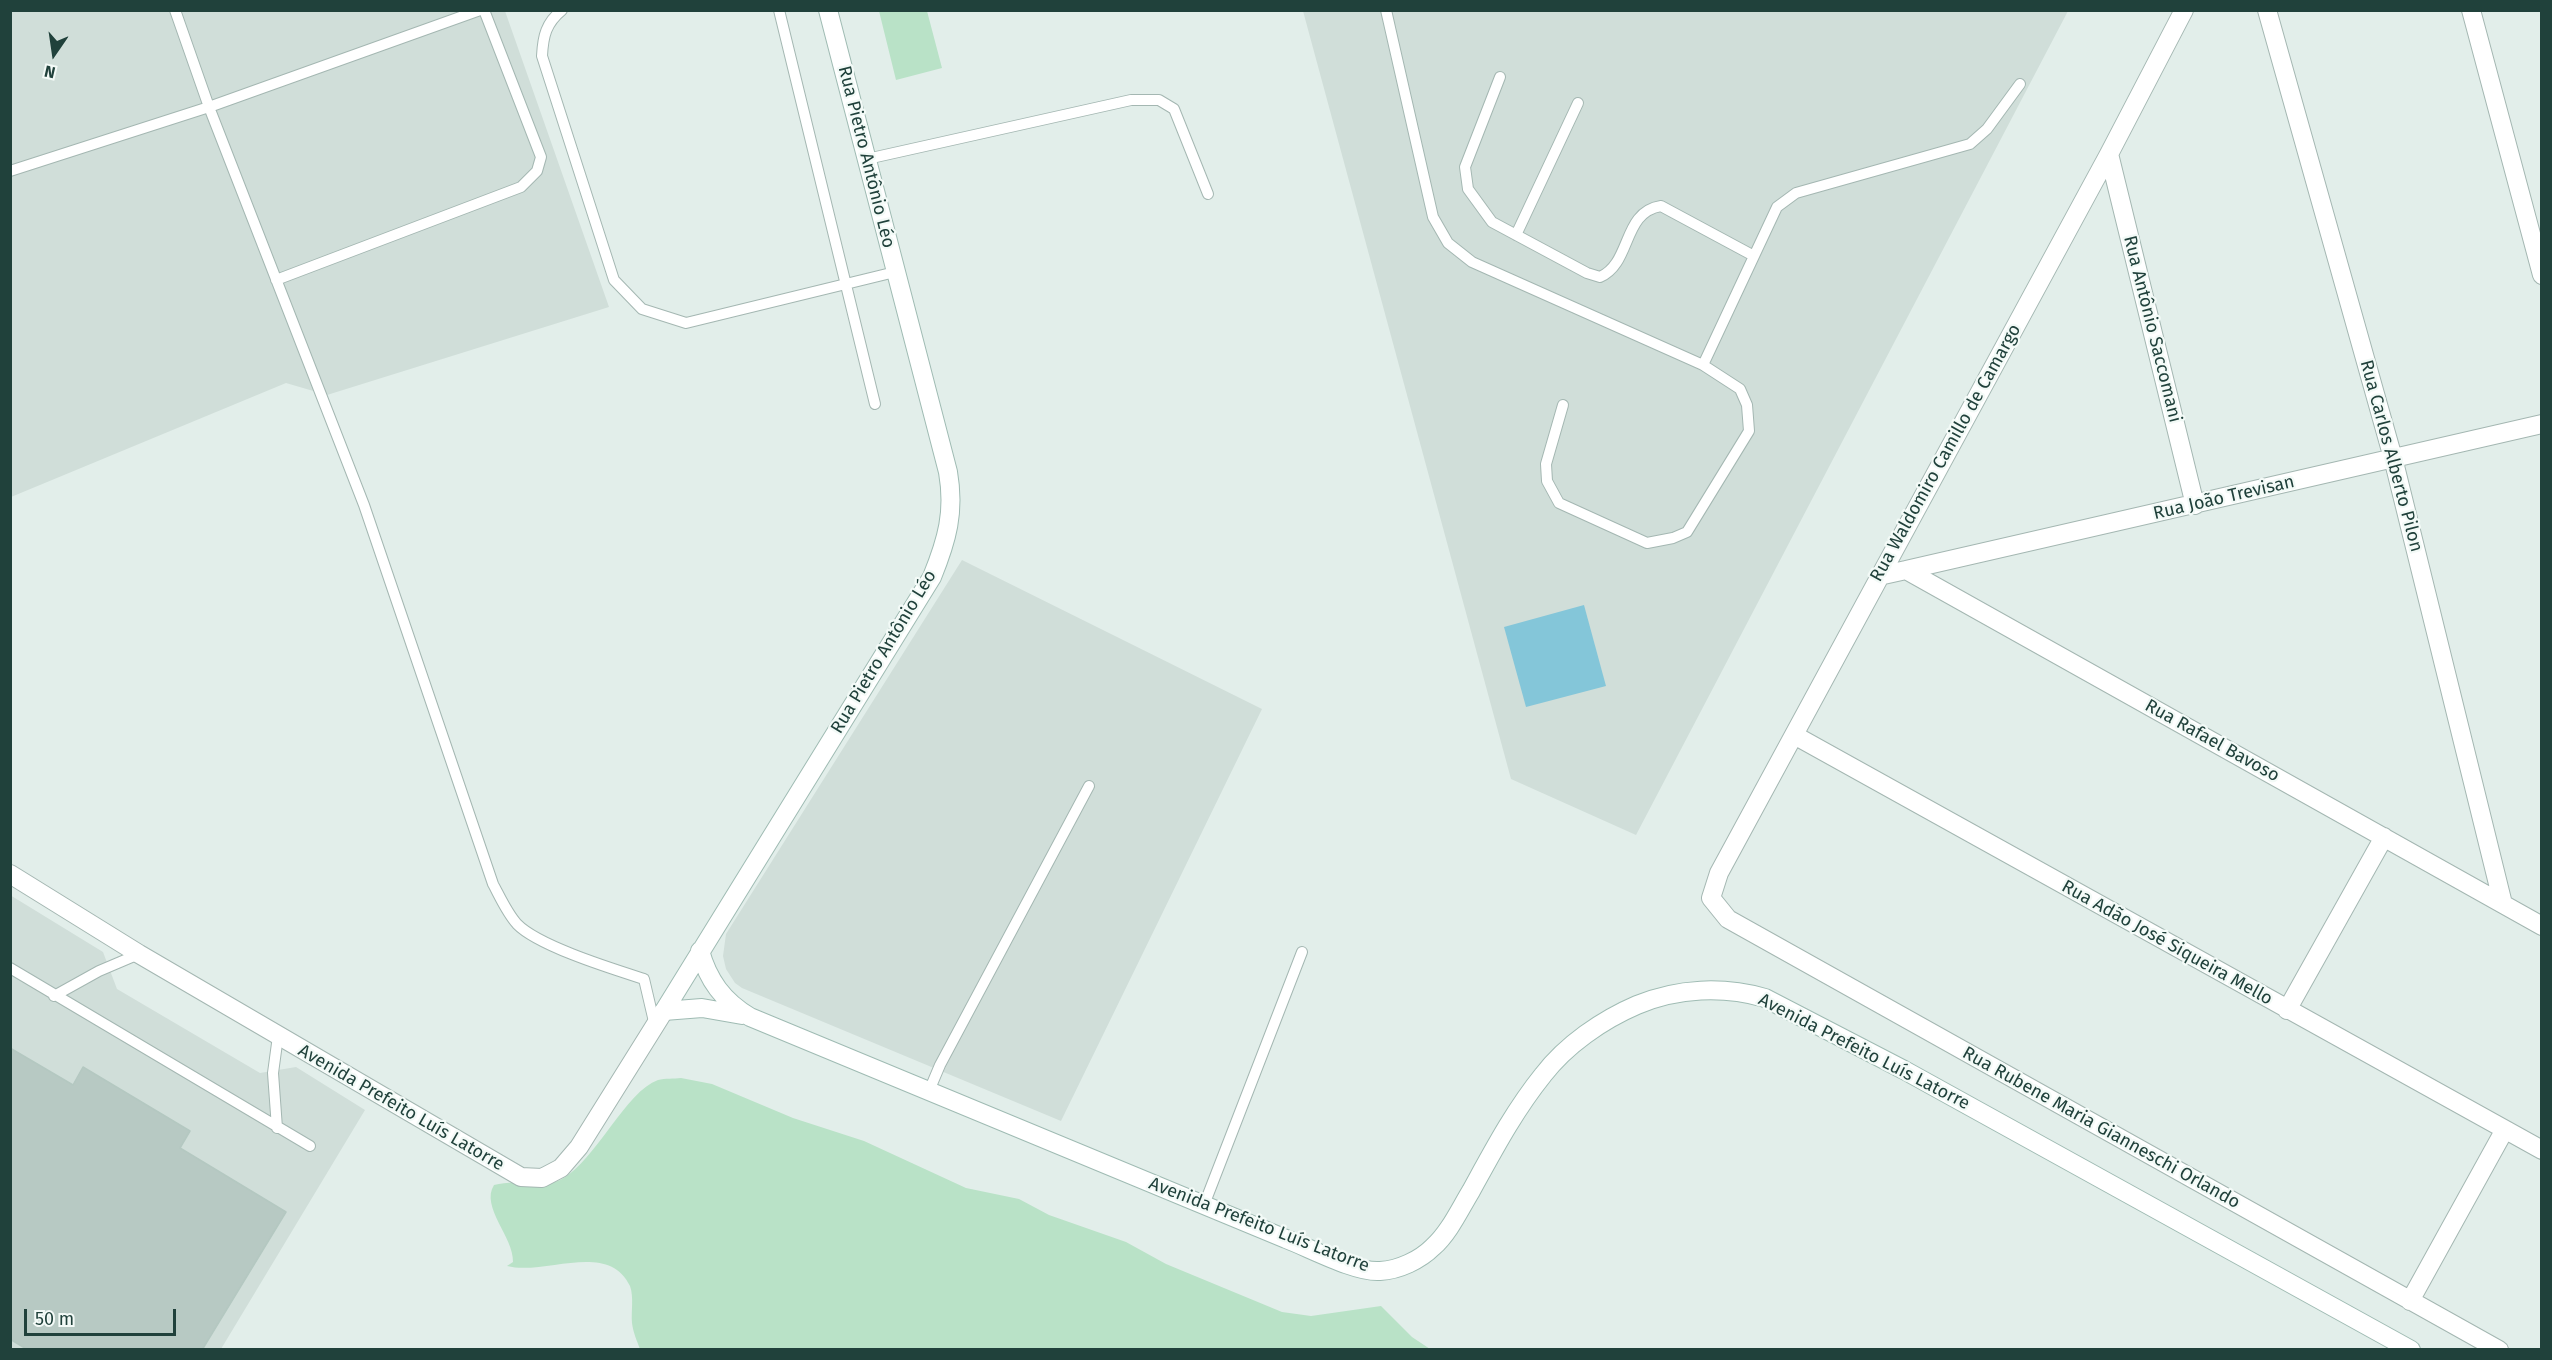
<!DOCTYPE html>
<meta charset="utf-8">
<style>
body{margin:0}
#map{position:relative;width:2552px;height:1360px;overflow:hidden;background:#e2eeea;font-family:"Fira Sans",sans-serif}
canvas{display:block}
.frame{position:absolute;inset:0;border:12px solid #20413b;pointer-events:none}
.north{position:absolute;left:24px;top:24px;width:60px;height:60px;-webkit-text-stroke:4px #f3faf7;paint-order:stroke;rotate:193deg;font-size:16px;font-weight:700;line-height:24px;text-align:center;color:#20413b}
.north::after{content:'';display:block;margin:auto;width:21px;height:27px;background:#20413b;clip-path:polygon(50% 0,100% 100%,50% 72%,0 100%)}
.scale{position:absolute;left:24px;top:1309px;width:152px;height:27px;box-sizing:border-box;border:3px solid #20413b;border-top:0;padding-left:8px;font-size:18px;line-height:21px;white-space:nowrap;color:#20413b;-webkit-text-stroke:4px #f3faf7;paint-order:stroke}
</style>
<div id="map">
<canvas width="2552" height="1360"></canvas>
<div class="frame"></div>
<div class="north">N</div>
<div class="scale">50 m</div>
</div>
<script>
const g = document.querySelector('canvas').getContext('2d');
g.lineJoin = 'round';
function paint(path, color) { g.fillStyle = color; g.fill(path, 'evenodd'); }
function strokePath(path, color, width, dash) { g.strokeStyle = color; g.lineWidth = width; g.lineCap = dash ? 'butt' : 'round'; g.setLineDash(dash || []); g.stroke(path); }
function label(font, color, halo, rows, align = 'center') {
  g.font = font + ' "Fira Sans",sans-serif'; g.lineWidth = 4.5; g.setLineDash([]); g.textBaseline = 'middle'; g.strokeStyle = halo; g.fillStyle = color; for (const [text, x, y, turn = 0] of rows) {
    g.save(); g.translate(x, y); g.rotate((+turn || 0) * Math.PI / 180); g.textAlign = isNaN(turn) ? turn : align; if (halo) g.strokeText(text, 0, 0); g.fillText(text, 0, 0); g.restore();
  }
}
paint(new Path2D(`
 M11,11h494l104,296 -282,88 -41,-12 -275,114z
 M1303,11h765l-432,824 -125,-56z
 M962,560l300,149 -201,412 -319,-133 -7,-5 -9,-14 -3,-13 3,-22z
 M10,895l93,57 14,37 143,84 36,-6 69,43 -144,239h-210z`), '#d0ded9');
paint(new Path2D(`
 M879,11h48l15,57 -46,12z
 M681,1078l31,6 81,34 71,23 102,47 53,11 30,16 77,27 40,22 116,48 29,4 70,-10 31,31 18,12h-790c-3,-8 -7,-17 -8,-26 -1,-11 2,-26 -2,-37 -22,-46 -85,-10 -123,-20l6,-4c1,-25 -33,-55 -19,-77 21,-6 52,3 68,-6 34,-19 64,-88 96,-99 7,-2 16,-1 23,-2z`), '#b9e2c7');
paint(new Path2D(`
 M1584,605l22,81 -80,21 -22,-80z`), '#84c6d9');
const building = new Path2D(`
 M10,1048l63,37 10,-18 107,64 -10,17 106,64 -84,138h-174l-18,-11z`);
paint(building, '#b7c9c3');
strokePath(building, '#b4c8c1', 1.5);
const lane = new Path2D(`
 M175,10l34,97 155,398 129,379c7,13 14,29 24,40 21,22 96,45 127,55l11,47
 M562,10c-16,13 -19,26 -20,46l72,224 28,29 44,14 209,-51
 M779,10l96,394
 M1386,10l47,207 15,26 24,19 231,103 37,24 7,16 2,26 -62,101 -14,6 -26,5 -88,-40 -12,-22 -1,-17 17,-59
 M1500,77l-35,90 3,22 24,33 95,51 13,4c32,-14 22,-65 61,-71l93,50
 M867,159l264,-59h28l15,9 34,85
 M10,171l199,-64 271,-97
 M1516,235l62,-132
 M276,280l245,-93 16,-16 4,-14 -57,-147
 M1703,365l74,-158 19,-14 174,-49 17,-15 33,-45
 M10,968l300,178
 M54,996l45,-25 40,-17
 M929,1091l11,-26 149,-279
 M277,1128l-4,-55 5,-37
 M1204,1205l98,-253`);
const street = new Path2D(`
 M2184,10l-75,144 -390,719 -8,25 17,21 771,431
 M2267,10l126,448 110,446
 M2471,10l71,265
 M2109,154l86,351
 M1906,570l636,-146
 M1879,576l27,-6 636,356
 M1794,735l748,415
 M10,874l129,80 382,223 21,1 19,-10 18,-21 85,-136
 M2287,1010l97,-173
 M2410,1301l94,-170`);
const secondary = new Path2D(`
 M700,951c8,29 23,50 50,66l536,222c24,9 70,34 94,32 19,-1 40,-11 53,-24 16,-14 27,-38 38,-56 22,-40 43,-80 72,-116 23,-30 59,-55 94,-70 41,-17 86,-19 128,-7l139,72 507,280
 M664,1011l268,-434c15,-37 23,-65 16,-105l-120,-462
 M664,1011l38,-3 40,7`);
strokePath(lane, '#a4b7b2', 12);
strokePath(street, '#a4b7b2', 20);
strokePath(secondary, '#9fbbb3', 20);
strokePath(lane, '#fff', 10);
strokePath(street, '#fff', 18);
strokePath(secondary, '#fff', 18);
label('18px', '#20413b', '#f3faf7', [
 ["Rua Pietro Antônio Léo",866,157,76],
 ["Rua Antônio Saccomani",2152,329,76],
 ["Rua Waldomiro Camillo de Camargo",1946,453,-61],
 ["Rua Carlos Alberto Pilon",2391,456,75],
 ["Rua João Trevisan",2224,498,-13],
 ["Rua Pietro Antônio Léo",884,652,-59],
 ["Rua Rafael Bavoso",2212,741,29],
 ["Rua Adão José Siqueira Mello",2167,943,29],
 ["Avenida Prefeito Luís Latorre",1864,1052,27],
 ["Avenida Prefeito Luís Latorre",401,1108,30],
 ["Rua Rubene Maria Gianneschi Orlando",2101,1128,29],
 ["Avenida Prefeito Luís Latorre",1259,1225,21]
]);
</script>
